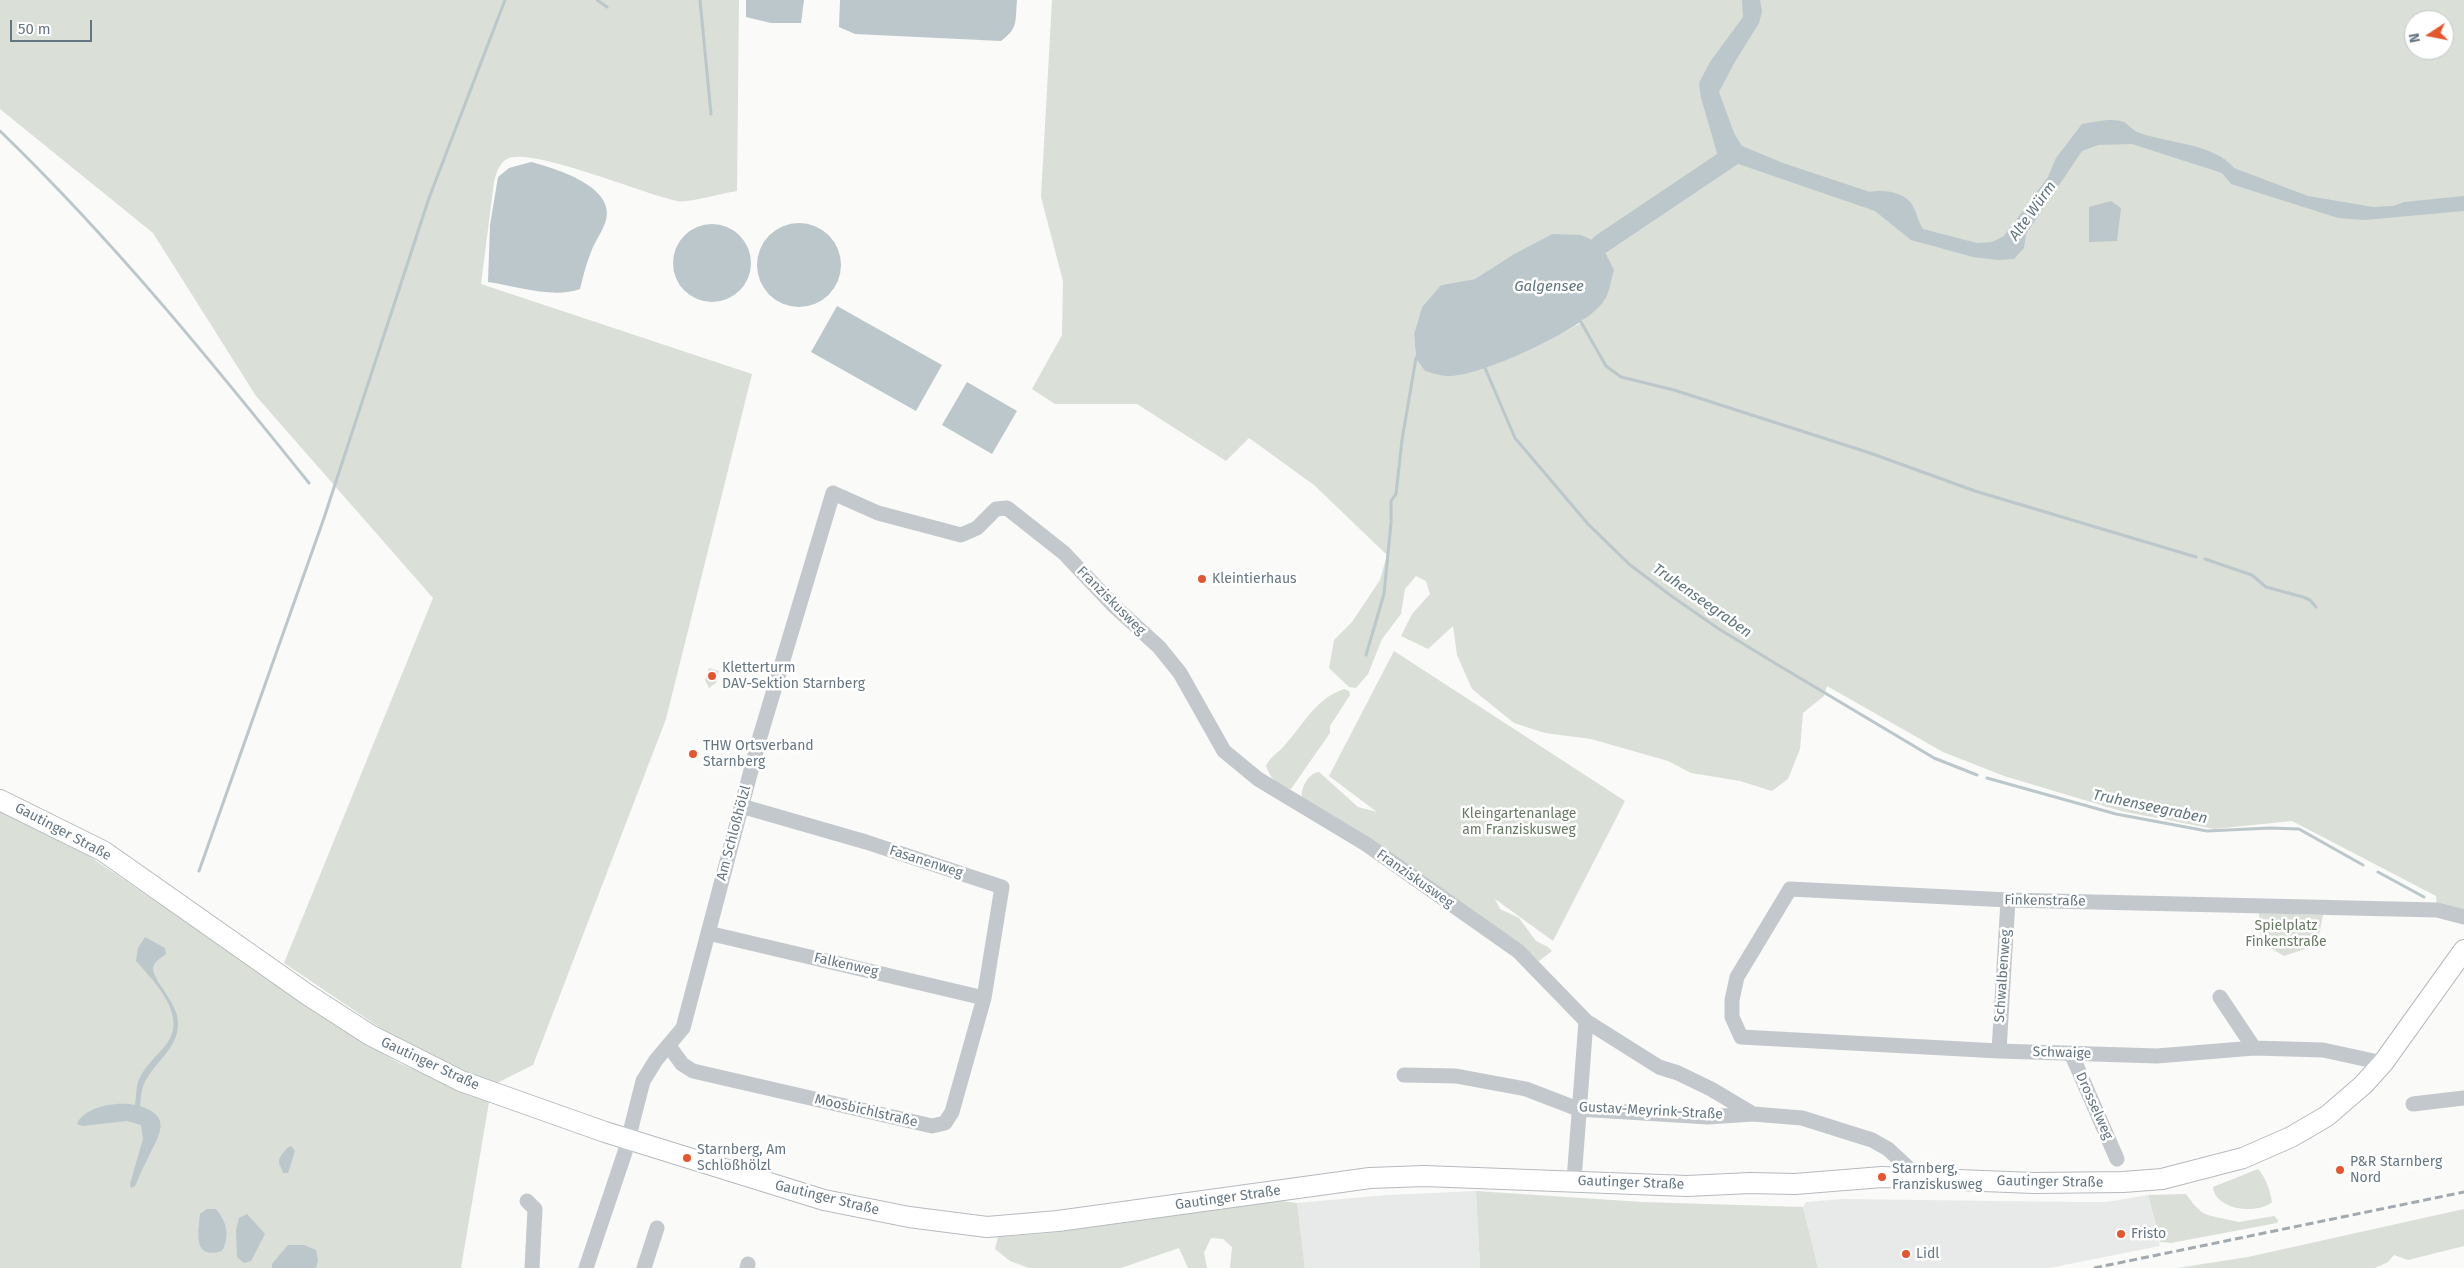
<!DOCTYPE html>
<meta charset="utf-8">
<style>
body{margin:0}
#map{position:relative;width:2464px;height:1268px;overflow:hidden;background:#fafaf8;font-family:"Fira Sans",sans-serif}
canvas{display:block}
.north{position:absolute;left:2404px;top:10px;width:50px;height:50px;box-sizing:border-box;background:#fff;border:1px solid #c1c8cd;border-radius:50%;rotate:259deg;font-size:14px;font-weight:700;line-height:20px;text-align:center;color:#657683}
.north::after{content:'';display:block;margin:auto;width:18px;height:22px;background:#e4572e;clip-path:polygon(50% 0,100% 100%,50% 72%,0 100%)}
.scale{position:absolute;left:10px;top:20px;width:82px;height:22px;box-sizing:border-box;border:2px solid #657683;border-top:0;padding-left:6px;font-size:15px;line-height:18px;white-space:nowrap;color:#657683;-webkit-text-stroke:4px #fff;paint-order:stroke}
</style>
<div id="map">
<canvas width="2464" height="1268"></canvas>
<div class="north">N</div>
<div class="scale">50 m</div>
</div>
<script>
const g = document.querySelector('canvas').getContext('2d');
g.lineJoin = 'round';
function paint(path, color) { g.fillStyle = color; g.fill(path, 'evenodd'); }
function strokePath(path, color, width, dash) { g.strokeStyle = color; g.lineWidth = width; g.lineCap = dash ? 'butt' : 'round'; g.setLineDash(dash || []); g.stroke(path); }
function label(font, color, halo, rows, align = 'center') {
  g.font = font + ' "Fira Sans",sans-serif'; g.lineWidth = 5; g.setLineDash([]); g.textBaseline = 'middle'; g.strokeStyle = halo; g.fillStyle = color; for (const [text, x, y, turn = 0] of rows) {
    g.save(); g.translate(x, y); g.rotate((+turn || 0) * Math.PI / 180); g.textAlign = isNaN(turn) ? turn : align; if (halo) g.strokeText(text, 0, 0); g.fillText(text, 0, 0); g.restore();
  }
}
paint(new Path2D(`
 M1476,1191l4,77h-175l-8,-65 90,-8z
 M2148,1195l12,51 -111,22h-231l-15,-61 3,-5 37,-3 236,3h28z`), '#e8e9e9');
paint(new Path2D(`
 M0,0h739l-2,191c-14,2 -48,12 -60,10 -31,-6 -148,-55 -170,-42 -8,4 -11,15 -13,23l-13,102 271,90 -86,345 -133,346 -38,19 -85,-36 -126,-85 149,-365 -177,-202 -103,-163 -153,-124z
 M1052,0h1412v910h-27l-1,-14 -144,-75 -78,8 -93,-18 -117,-35 -61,-24 -116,-66 -3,10 -21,17 -3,36 -12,30 -16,12 -32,-10 -49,-8 -23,-12 -77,-22 -46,-6 -31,-10 -42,-34 -15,-34 -4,-29 -25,23 -27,-13 11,-22 18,-20 -4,-13 -10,-5 -11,13 -4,25 -19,25 -14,35 -12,14 -7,-1 -20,-19 5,-28 18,-18 28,-42 7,-25 -73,-70 -65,-47 -23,23 -89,-57h-82l-23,-15 30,-54 1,-54 -22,-84zM2414,20h30v30h-30zM1552,234l53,66 -26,24 -45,24 -49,20 -69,-10 -2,-24 8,-27 19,-22 34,-6 39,-25z
 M1394,651l231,150 -72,140 -58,-42 5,10 19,9 17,23 12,6 4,4 -13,10 -47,-29 -190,-133c-2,-10 6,-26 17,-27l39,35 19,5 -48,-36z
 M709,668l10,3 -3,12 -7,5 -4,-8z
 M1344,689l5,2 1,4 -20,31v7l-39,56c-14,-3 -20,-10 -25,-23 4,-9 12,-13 18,-20 20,-22 31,-47 60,-57z
 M0,811l89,45 268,182 42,25 90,39 -28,166h-461z
 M2259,913l64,2 -6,30 -33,11c-24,-14 -25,-15 -25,-43z
 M2258,1169c8,9 12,21 14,33 -15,13 -57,8 -59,-15z
 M1476,1191l166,11 161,5 15,61h-338z
 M2186,1194l9,12 8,7 8,3 28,6 35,-6 4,4 -1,3 -106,20 -11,-1 -12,-47z
 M1281,1201l16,2 8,65h-75l2,-21 -9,-8 -12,-1 -7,15 3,15h-19l-9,-20 -58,20h-92l-19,-7 -15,-12 3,-12 52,-4z
 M2464,1209v37l-56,14 -14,-5 -6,7 -13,6h-198l71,-11z`), '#dadfd7');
paint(new Path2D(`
 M746,0h58l-3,23h-30l-25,-6z
 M840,0h177c-2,20 2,28 -16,41l-146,-7 -16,-7z
 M1742,0h18l2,11 -3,12 -23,37 -17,32 15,41 8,13 41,17 87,29c13,-3 36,0 43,14 4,8 5,15 10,23l54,14 15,-1 12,-6 44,-59 8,-19 26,-34c12,-2 27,-6 39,-3 6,1 10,8 16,11 28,11 77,11 97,36l74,28 65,11 20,-1 11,-4 60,-6v15l-100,9 -26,-2 -107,-34 -9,-11 -90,-29 -34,1 -16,6 -56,83 -2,14 -10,11 -16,1 -25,-3 -62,-17 -36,-29 -148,-51 -10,-7 -16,-55 -2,-15 11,-21 33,-45z
 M531,162c23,6 76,22 76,51 0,13 -12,27 -16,39 -5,12 -8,25 -11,37 -27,10 -63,-3 -92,-7l2,-57 8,-48 11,-9z
 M2111,201l10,7 -4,33 -28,1v-35z
 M757 265a42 42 0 1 1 84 0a42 42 0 1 1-84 0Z
 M673 263a39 39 0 1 1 78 0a39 39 0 1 1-78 0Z
 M1552,234l29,1 20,9 13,26c-3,9 -4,21 -9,29 -15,28 -122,76 -154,77 -8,1 -18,-3 -26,-5l-9,-13 -2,-24 8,-27 19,-22 34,-6 39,-25z
 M837,306l105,59 -26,46 -105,-59z
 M967,382l50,29 -25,43 -50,-29z
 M145,937l20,11 1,6c-5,4 -12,7 -13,14 0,14 26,35 25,56 0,25 -24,38 -34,60 -3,6 -3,15 -4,22 33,11 19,29 8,52 -5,9 -9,19 -13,28l-4,2 -1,-4 13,-45 -2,-14 -14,-4 -45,5 -5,-2c7,-18 42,-23 58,-19 1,-6 1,-13 2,-19 4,-18 21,-30 31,-44 19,-28 -15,-62 -32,-81l2,-13z
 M291,1146l4,5 -7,22h-5c-1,-4 -4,-8 -4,-11 0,-6 8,-15 12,-16z
 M207,1209h9c11,13 14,27 6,42 -29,9 -24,-17 -22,-37z
 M247,1214l18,20 -14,27 -7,2 -7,-6 -1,-27 3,-12z
 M288,1245h16l12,5 2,10 -2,8h-44v-4z`), '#bbc7cb');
strokePath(new Path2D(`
 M597,0l10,7
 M700,0l11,114
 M0,131c113,109 211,230 309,352
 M1581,322l25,44 15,11 53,13 196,63 105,38 221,66
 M1485,368l30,70 73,86 41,40 41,31 49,34 59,36 156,93 43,17
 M2205,559l47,16 14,12 37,10 7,3 6,7
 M1366,655l18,-61 7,-71v-22l5,-7 6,-54 14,-82
 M1987,778l129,36 91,17 63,-3 29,1 64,36
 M199,871l125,-353 105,-320 76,-198
 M2378,872l46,25`), '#bbc7cb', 3);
strokePath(new Path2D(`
 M1601,244l134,-90`), '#bbc7cb', 20);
const major = new Path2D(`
 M0,800l103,51 205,144 62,40 91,46 144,51 219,68 85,17 78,10 71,-6 312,-43 54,-2 263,10 63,-3 45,1 87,-7 152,6 89,-1 39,-3 81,-21 48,-21 36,-21 36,-31 20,-22 81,-113`);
strokePath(major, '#b5babe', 22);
strokePath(new Path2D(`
 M708,933l276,65
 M2220,997l34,51
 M669,1046l13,18 11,7 239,55 13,-3 7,-11 32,-114 18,-111 -136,-45 -125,-36
 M1999,1051l9,-151
 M2071,1053l46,106
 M2383,1063l-60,-13 -69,-2 -97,8 -158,-5 -258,-14 -9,-20v-17l5,-23 53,-88 218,11 429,10 27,7
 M1404,1075l52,1 70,13 52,20 130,8 45,-3
 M2413,1104l51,-6
 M1574,1180l12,-159
 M527,1201l8,8 -3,59
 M586,1268l39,-116 18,-71 13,-21 27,-32 76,-288 74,-247 45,20 83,22 16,-7 19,-19 11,-1 57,45 50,53 45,41 21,26 44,78 34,28 108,65 152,107 68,70 73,46 19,6 33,16 42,25 49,4 70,22 16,9 30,28
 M644,1268l13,-40
 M747,1268l1,-4`), '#c3c8cc', 15);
strokePath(major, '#fff', 20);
strokePath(new Path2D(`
 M2094,1268l370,-76`), '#a2aab0', 3, [8, 4]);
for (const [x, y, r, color] of [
 [1202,579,5,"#e4572e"],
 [712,676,5,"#e4572e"],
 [693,754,5,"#e4572e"],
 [687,1158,5,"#e4572e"],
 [2340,1170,5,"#e4572e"],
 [1882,1177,5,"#e4572e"],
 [2121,1234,5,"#e4572e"],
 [1906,1254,5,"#e4572e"]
]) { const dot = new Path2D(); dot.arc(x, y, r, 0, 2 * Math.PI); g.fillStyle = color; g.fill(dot); strokePath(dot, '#fff', 2); }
label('14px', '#657683', '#fff', [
 ["Kleintierhaus",1212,579],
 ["Kletterturm",722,668],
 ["DAV-Sektion Starnberg",722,684],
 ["THW Ortsverband",703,746],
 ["Starnberg",703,762],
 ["Starnberg, Am",697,1150],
 ["Schloßhölzl",697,1166],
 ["P&R Starnberg",2350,1162],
 ["Nord",2350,1178],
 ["Starnberg,",1892,1169],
 ["Franziskusweg",1892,1185],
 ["Fristo",2131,1234],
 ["Lidl",1916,1254]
], 'left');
label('14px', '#657683', '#fff', [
 ["Franziskusweg",1111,601,45],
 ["Gautinger Straße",63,832,28],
 ["Am Schloßhölzl",734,833,-75],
 ["Fasanenweg",926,862,18],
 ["Franziskusweg",1415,879,35],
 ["Finkenstraße",2045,901,1],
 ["Falkenweg",846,965,13],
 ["Schwalbenweg",2003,976,-86],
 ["Schwaige",2062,1053,2],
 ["Gautinger Straße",430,1064,25],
 ["Drosselweg",2094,1106,66],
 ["Moosbichlstraße",866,1111,13],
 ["Gustav-Meyrink-Straße",1651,1111,3],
 ["Gautinger Straße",2050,1182,1],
 ["Gautinger Straße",1631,1183,2],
 ["Gautinger Straße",827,1198,14],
 ["Gautinger Straße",1228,1198,-8]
]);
label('14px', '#687a64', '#fff', [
 ["Kleingartenanlage",1519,814],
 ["am Franziskusweg",1519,830],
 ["Spielplatz",2286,926],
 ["Finkenstraße",2286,942]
]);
label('italic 15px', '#60757c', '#fff', [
 ["Alte Würm",2033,211,-54],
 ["Galgensee",1549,287],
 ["Truhenseegraben",1702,601,35],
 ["Truhenseegraben",2150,807,12]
]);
</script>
